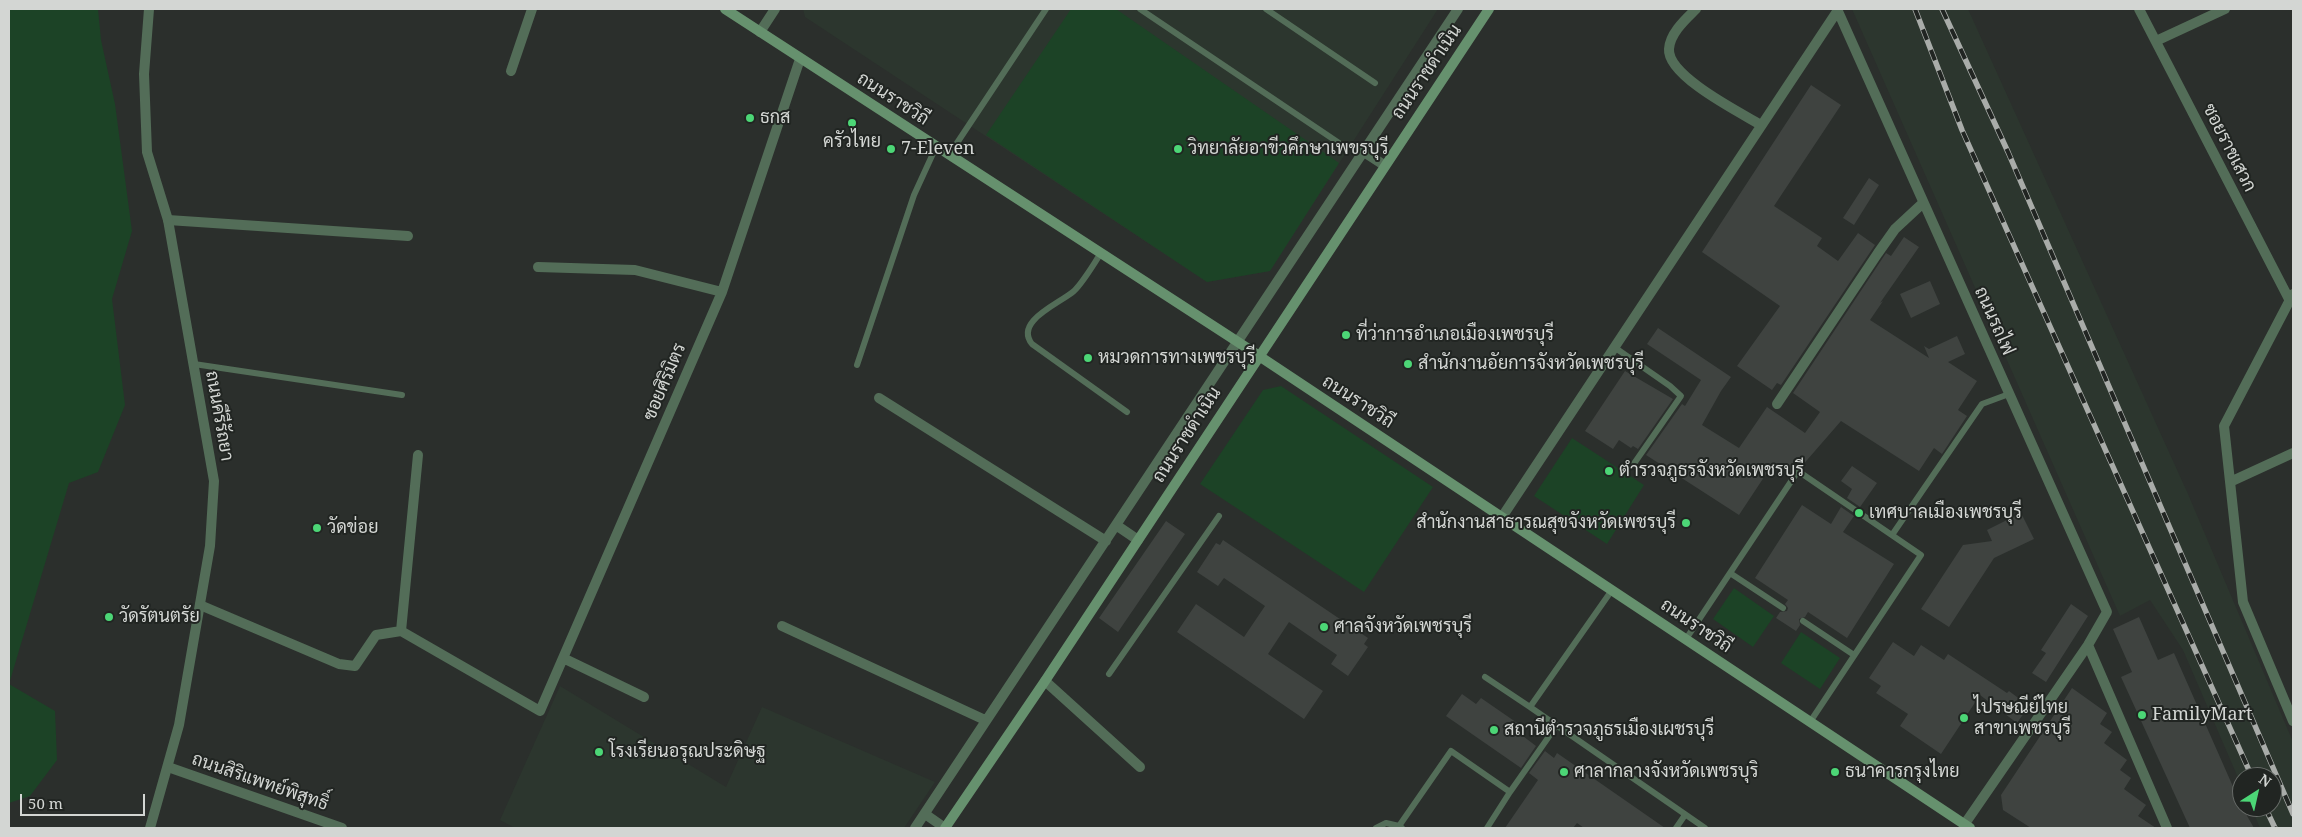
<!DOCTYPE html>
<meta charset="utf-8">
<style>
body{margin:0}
#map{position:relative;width:2302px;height:837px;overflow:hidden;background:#2b2f2c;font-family:"Noto Serif",serif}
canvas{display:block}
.frame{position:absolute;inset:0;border:10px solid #d3d6d3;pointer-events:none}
.north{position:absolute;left:2232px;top:767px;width:50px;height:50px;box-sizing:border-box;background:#212522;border:1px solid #686c69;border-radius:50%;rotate:35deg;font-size:14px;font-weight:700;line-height:20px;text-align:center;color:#d3d6d3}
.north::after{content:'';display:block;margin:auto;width:18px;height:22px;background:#4cd676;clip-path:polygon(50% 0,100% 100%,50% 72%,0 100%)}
.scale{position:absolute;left:20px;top:794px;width:125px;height:22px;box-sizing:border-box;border:2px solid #d3d6d3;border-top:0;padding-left:6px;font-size:15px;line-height:18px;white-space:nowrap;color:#d3d6d3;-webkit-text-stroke:4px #212522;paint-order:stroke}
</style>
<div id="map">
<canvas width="2302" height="837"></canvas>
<div class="frame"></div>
<div class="north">N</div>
<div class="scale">50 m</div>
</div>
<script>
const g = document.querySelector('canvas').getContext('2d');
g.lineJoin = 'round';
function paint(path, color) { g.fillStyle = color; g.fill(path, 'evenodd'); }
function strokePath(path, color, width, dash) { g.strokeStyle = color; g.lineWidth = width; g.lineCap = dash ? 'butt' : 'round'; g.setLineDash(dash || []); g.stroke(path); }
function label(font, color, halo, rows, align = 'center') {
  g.font = font + ' "Noto Serif",Sarabun,serif'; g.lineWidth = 4; g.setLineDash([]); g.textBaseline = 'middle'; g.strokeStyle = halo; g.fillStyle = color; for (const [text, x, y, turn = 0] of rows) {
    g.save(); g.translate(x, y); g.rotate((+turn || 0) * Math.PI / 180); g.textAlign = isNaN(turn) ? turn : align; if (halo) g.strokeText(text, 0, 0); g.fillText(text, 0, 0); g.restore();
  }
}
paint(new Path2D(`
 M803,9h635l-168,262 -63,11 -402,-265z
 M1852,9h116l220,485 105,248v86h-33l-9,-21h21v-30h-30v10l-59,-137 -33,-50 -30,16z
 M560,686l166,101 36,-80 173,75 -31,46h-389l-15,-8z`), '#2c362e');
paint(new Path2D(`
 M9,9h89l3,31 14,64 17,127 -20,68 13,106 -27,67 -29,11 -60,201 46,27 2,49 -27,36 -21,7z
 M1071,9h45l223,154 -69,108 -63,11 -221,-147z
 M1281,386l152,101 -69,105 -164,-108 63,-94z
 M1572,438l72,47 -37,59 -73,-48z
 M1734,588l40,28 -21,31 -40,-28z
 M1801,632l39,26 -20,31 -39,-26z`), '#1c4326');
paint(new Path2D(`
 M1811,85l30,20 -67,101 48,32 -5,8 21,15 20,-28 17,12 -94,140 -4,-2 -5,7 -35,-24 43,-60 -78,-54z
 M1869,178l10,7 -25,40 -11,-7z
 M1904,237l15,10 -39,56 3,-2 -13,19 59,38 -5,-12 5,3 28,-13 8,18 -17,8 29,19 -19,29 9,6 -25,38 -8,-6 -15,23 -78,-50 -40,46h-6l-5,7 -18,-9 -33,50 -93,-60 36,-51 3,2 16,-26 -54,-36 11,-16 73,49 -10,14 -19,34 37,23 28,-41 38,26 15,-21 -27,-19 93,-140 5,3z
 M1930,281l10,23 -29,14 -11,-24z
 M1625,371l48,28 -35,50 -5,-3 -2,2 -12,-8 -6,9 -28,-18z
 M1852,466l25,17 -17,24 -13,-9 5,-9 -11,-8z
 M1802,505l29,19 10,-17 13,9 -11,16 51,32 -47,74 -39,-26 -3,5 -6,2 1,6 -4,6 -20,-13 4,-6 7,-1 1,-3 -3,-4 3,-4 -33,-22z
 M2021,513l13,26 -40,19 -45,69 -28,-18 42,-64 29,-4 -5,-11z
 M1166,521l19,13 -67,98 -19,-14z
 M1223,540l145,98 -4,6 4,3 -20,29 -17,-12 6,-9 -48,-33 -21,32 55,37 -19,28 -127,-87 19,-28 48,33 21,-31 -41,-28 -6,8 -21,-14 19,-29 4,2z
 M2071,604l17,12 -42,66 -14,-9 14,-20 -5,-3z
 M2139,617l19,43 16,-7 68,154 12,21h-64l-69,-151 11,-5 -19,-43z
 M1893,642l21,14 7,-11 23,15 4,-6 59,39 2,-2 20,15 -12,17 -37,-28 -39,59 -41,-28 8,-12 -32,-21 5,-7 -12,-8z
 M2072,688l35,25 -7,11 12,8 -8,11 23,17 -7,10 11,8 -7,11 22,16 -8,11 18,12h-125l-28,-18 -2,-15z
 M1462,694l14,10 5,-6 42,29 -4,6 17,13 -15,22 -75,-52z
 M1545,751l9,7 3,-5 108,75h-81l-7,-5 -4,5h-68l33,-48 -9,-7z`), '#3f4340');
strokePath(new Path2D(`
 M1140,9l199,134
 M1266,9l109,74
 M949,155l97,-146
 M1101,253c-8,12 -17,28 -27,38 -15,13 -60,30 -42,53l95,68
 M1614,347l56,39 11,10 -48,69
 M194,364l208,31
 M857,365l57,-170 22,-48
 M1892,535l90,-131 27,-10
 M1730,573l53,35
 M1612,590l-82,117 175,121
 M1803,621l51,34
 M1686,639l112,-168 123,84 -111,167
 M1109,674l110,-158
 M1485,677l45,30
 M1510,792l47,-67
 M1376,828l10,-5 13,3
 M1402,828l-3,-2 52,-75 59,41 -23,36
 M1676,828l9,-13`), '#536d58', 6);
strokePath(new Path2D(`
 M1696,9c-10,10 -26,24 -27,40 -2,27 72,64 92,76
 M1837,9l270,603 -19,33 -124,180
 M2139,9l151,292
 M760,32l15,-23
 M2156,41l69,-32
 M511,71l21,-62
 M1364,152l20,13
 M168,220l240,16
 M538,267l97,3 87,22
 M2293,294l-69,132 19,176 50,119
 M879,398l227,143
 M1777,404l101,-151 17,-24 28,-26
 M2230,482l63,-29
 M1502,517l336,-507
 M1116,525l22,15
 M200,605l139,59 16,2 21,-31 25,-4 139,80 182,-419 78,-233
 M782,626l203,94
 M401,631l17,-176
 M2088,645l79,183
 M563,658l81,39
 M1045,681l95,86
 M168,767l174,61
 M925,814l20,14
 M915,828l543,-819`), '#536d58', 10);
strokePath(new Path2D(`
 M149,9l-5,65 3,78 21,68 46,261 -4,65 -31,179 -29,103`), '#536d58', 10);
strokePath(new Path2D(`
 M725,9l513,333 732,486
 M945,828l100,-147 444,-672`), '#66916e', 10);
const rail = new Path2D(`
 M1915,9l47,121 290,647
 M1942,9l66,143 285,662
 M2265,807l10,21`);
strokePath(rail, '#a9aca9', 5.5);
strokePath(rail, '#212522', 4, [11]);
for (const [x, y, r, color] of [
 [750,118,5,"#4cd676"],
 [852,123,5,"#4cd676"],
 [891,149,5,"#4cd676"],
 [1178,149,5,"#4cd676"],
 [1346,335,5,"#4cd676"],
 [1088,358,5,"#4cd676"],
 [1408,364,5,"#4cd676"],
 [1609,471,5,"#4cd676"],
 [1859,513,5,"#4cd676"],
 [1686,523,5,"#4cd676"],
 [317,528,5,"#4cd676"],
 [109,617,5,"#4cd676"],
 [1324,627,5,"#4cd676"],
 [2142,715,5,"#4cd676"],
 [1964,718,5,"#4cd676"],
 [1494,730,5,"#4cd676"],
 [599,752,5,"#4cd676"],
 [1564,772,5,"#4cd676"],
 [1835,772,5,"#4cd676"]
]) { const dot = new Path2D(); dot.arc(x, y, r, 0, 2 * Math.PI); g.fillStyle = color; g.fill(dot); strokePath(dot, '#212522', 2); }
label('18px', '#d3d6d3', '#212522', [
 ["ถนนราชดำเนิน",1427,72,-56],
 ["ถนนราชวิถี",893,99,33],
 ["ซอยราชเสวก",2229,148,63],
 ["ถนนรถไฟ",1994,321,66],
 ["ซอยศิริมิตร",665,382,-67],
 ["ถนนราชวิถี",1358,402,33],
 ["ถนนคีรีรัถยา",219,416,80],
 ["ถนนราชดำเนิน",1187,435,-57],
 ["ถนนราชวิถี",1696,626,34],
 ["ถนนสิริแพทย์พิสุทธิ์",260,782,19]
]);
label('18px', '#d3d6d3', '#212522', [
 ["ธกส",760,118],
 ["ครัวไทย",852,142,"center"],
 ["7-Eleven",901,149],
 ["วิทยาลัยอาขีวคึกษาเพขรบุรี",1188,149],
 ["ที่ว่าการอำเภอเมืองเพชรบุรี",1356,335],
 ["หมวดการทางเพชรบุรี",1098,358],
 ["สำนักงานอัยการจังหวัดเพชรบุรี",1418,364],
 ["ตำรวจภูธรจังหวัดเพชรบุรี",1619,471],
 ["เทศบาลเมืองเพชรบุรี",1869,513],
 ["สำนักงานสาธารณสุขจังหวัดเพชรบุรี",1676,523,"right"],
 ["วัดข่อย",327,528],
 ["วัดรัตนตรัย",119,617],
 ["ศาลจังหวัดเพชรบุรี",1334,627],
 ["ไปรษณีย์ไทย",1974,708],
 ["สาขาเพชรบุรี",1974,729],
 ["FamilyMart",2152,715],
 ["สถานีตำรวจภูธรเมืองเผชรบุรี",1504,730],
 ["โรงเรียนอรุณประดิษฐ",609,752],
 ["ศาลากลางจังหวัดเพชรบุริ",1574,772],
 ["ธนาคารกรุงไทย",1845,772]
], 'left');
</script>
